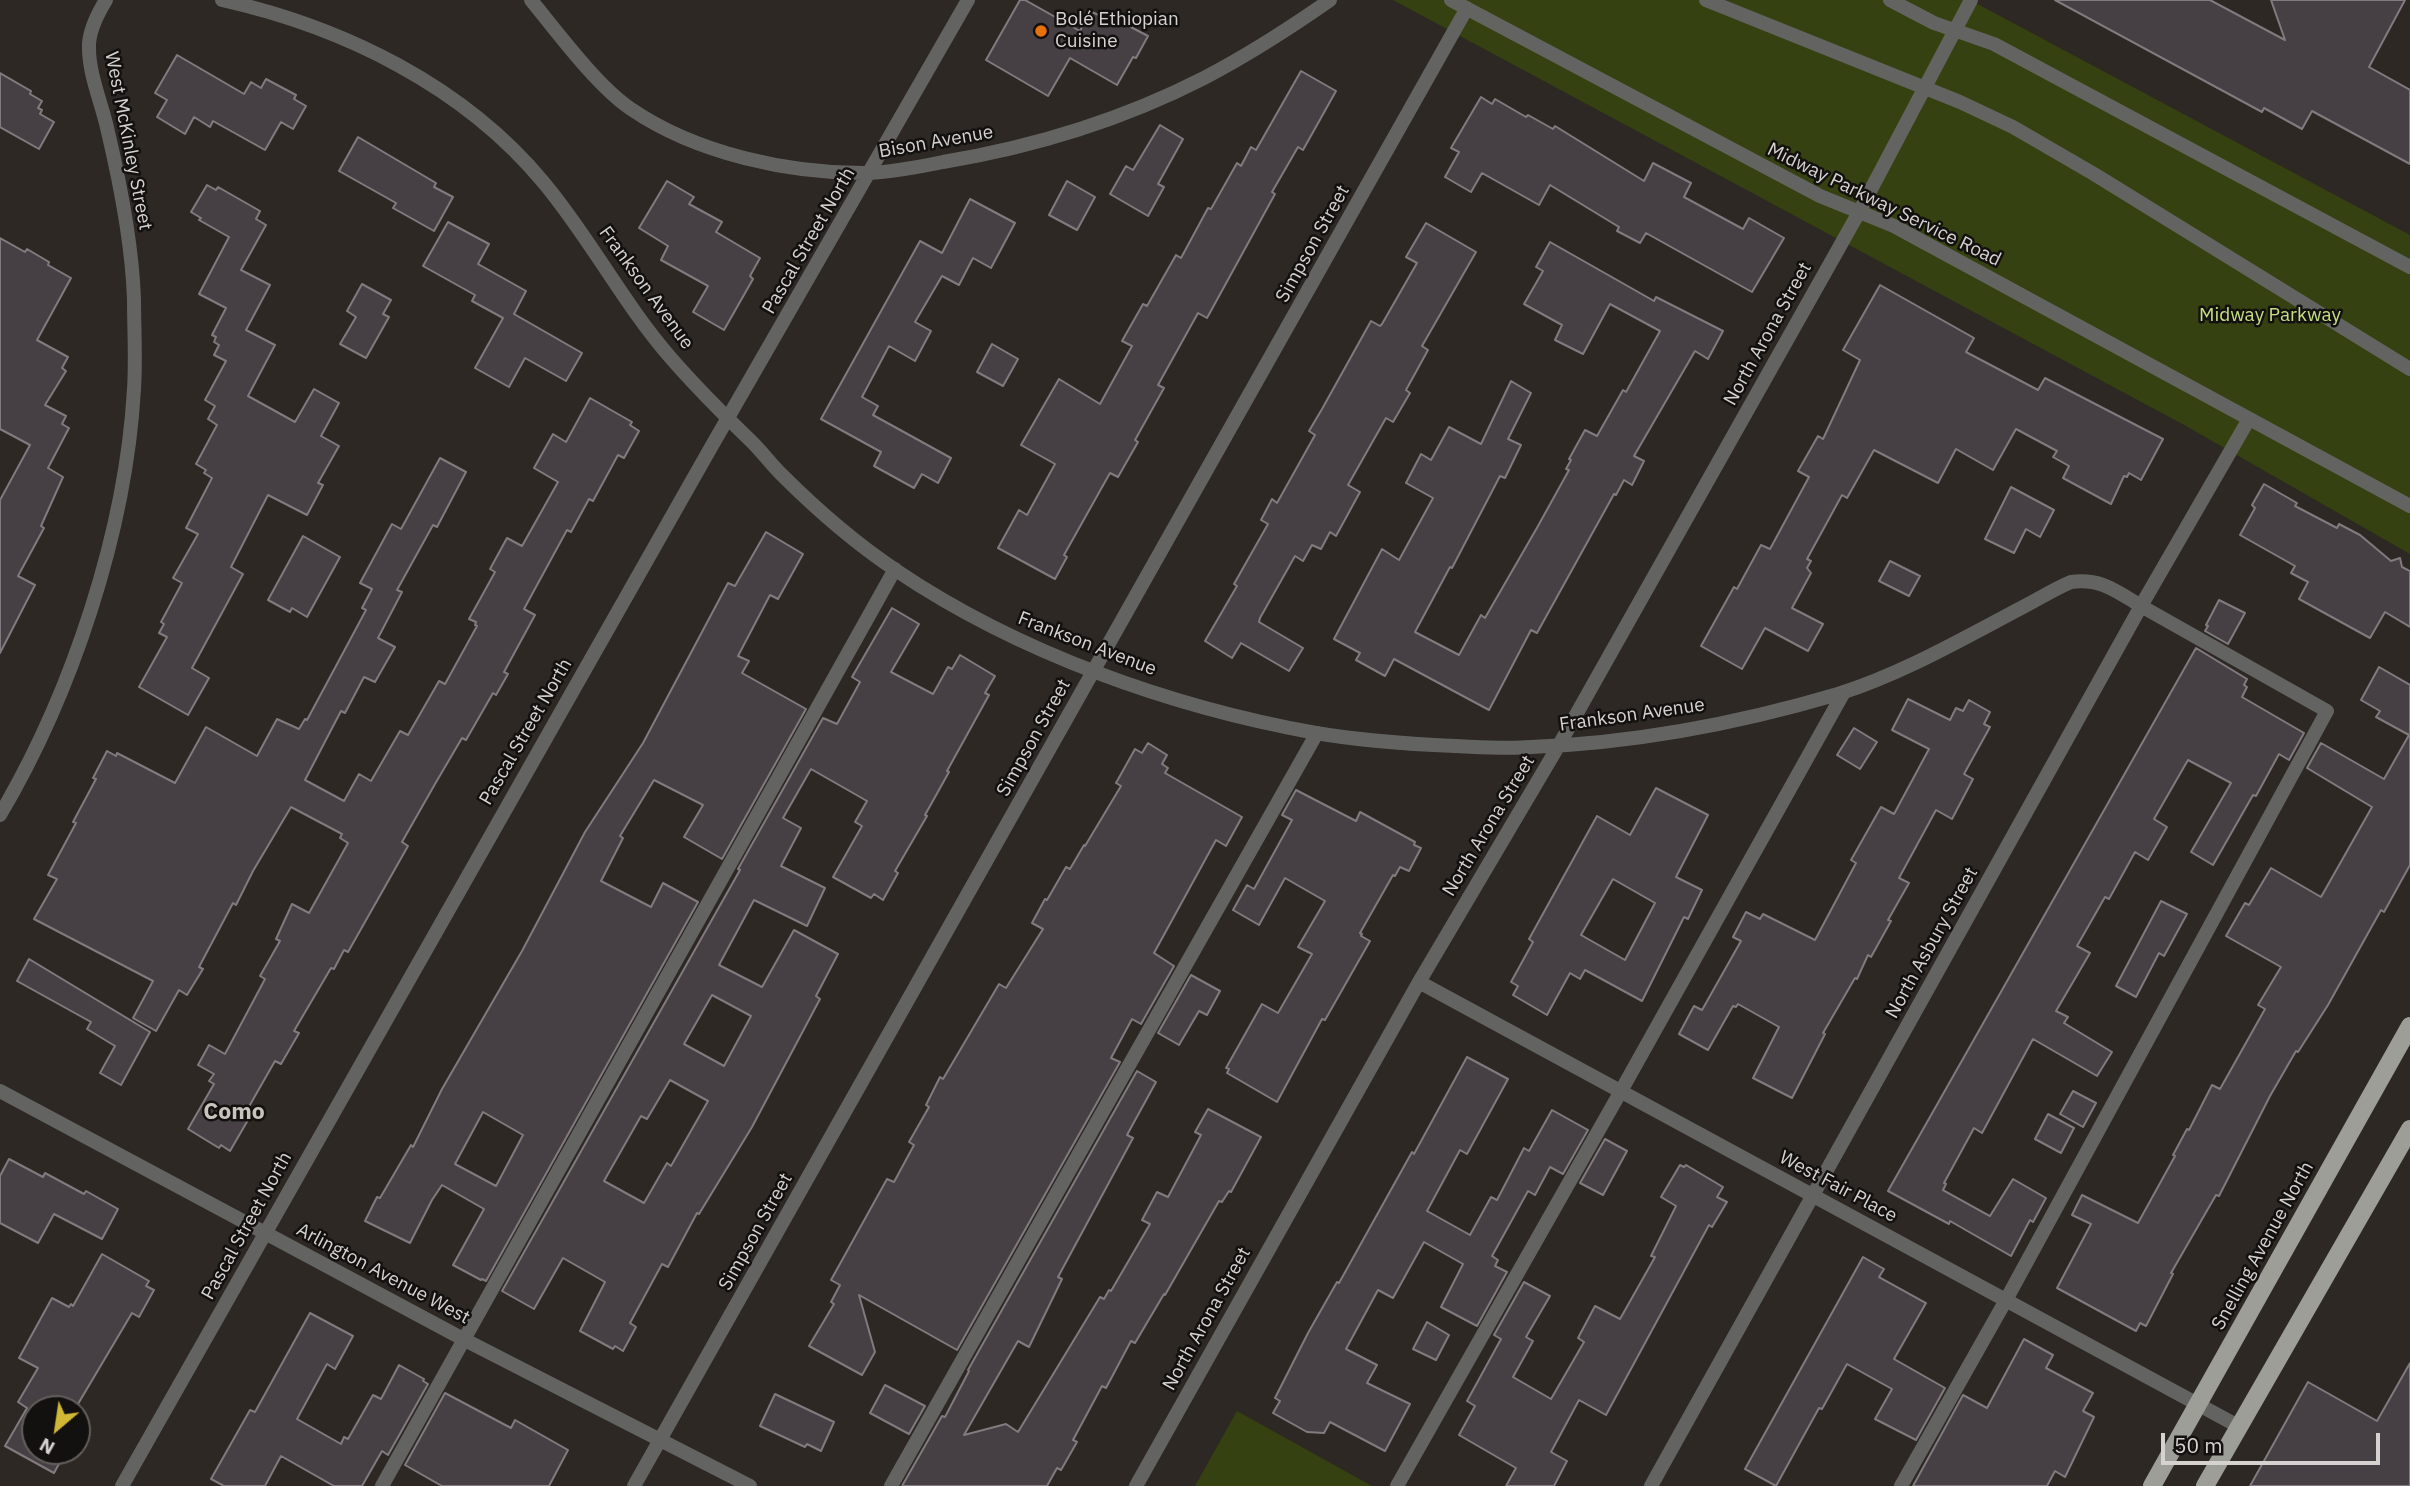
<!DOCTYPE html>
<meta charset="utf-8">
<style>
body{margin:0}
#map{position:relative;width:2410px;height:1486px;overflow:hidden;background:#2d2823;font-family:"IBM Plex Sans",sans-serif}
canvas{display:block}
.north{position:absolute;left:21px;top:1395px;width:70px;height:70px;box-sizing:border-box;background:#13110f;border:2px solid #615e5c;border-radius:50%;rotate:209deg;font-size:19px;font-weight:700;line-height:28px;text-align:center;color:#d6d2d0}
.north::after{content:'';display:block;margin:auto;width:24px;height:32px;background:#d1b736;clip-path:polygon(50% 0,100% 100%,50% 72%,0 100%)}
.scale{position:absolute;left:2161px;top:1433px;width:219px;height:32px;box-sizing:border-box;border:4px solid #d6d2d0;border-top:0;padding-left:9px;font-size:21px;line-height:24px;white-space:nowrap;color:#d6d2d0;-webkit-text-stroke:5px #13110f;paint-order:stroke}
</style>
<div id="map">
<canvas width="2410" height="1486"></canvas>
<div class="north">N</div>
<div class="scale">50 m</div>
</div>
<script>
const g = document.querySelector('canvas').getContext('2d');
g.lineJoin = 'round';
function paint(path, color) { g.fillStyle = color; g.fill(path, 'evenodd'); }
function strokePath(path, color, width, dash) { g.strokeStyle = color; g.lineWidth = width; g.lineCap = dash ? 'butt' : 'round'; g.setLineDash(dash || []); g.stroke(path); }
function label(font, color, halo, rows, align = 'center') {
  g.font = font + ' "IBM Plex Sans",sans-serif'; g.lineWidth = 5; g.setLineDash([]); g.textBaseline = 'middle'; g.strokeStyle = halo; g.fillStyle = color; for (const [text, x, y, turn = 0] of rows) {
    g.save(); g.translate(x, y); g.rotate((+turn || 0) * Math.PI / 180); g.textAlign = isNaN(turn) ? turn : align; if (halo) g.strokeText(text, 0, 0); g.fillText(text, 0, 0); g.restore();
  }
}
paint(new Path2D(`
 M1393,0h577l440,235v319l-224,-128z
 M1237,1411l135,75h-177z`), '#354111');
const building = new Path2D(`
 M1020,0h5l55,31 10,-20 32,15 1,-3 25,13 -12,22 -3,-1 -16,28 -47,-27 -22,38 -62,-36z
 M2055,0h155l75,40 -14,-40h134l-36,67 41,23v74l-98,-53 -10,18 -38,-21 -2,4z
 M177,55l67,39 7,-12 10,6 5,-9 30,16 -2,4 12,7 -13,23 -12,-7 -16,28 -52,-29 -3,6 -16,-10 -9,17 -28,-17 10,-17 -12,-7z
 M1301,71l35,20 -33,59 -5,-3 -26,45 3,2 -68,124 -9,-5 -40,72 6,3 -29,52 3,2 -20,35 -8,-4 -46,82 3,2 -12,22 -57,-31 21,-38 8,5 28,-51 -34,-19 38,-66 41,25 32,-58 -10,-5 21,-37 4,2 29,-51 5,3 27,-50 3,1 26,-46 4,3 10,-19 5,3z
 M0,73l31,18 -1,3 12,7 -4,7 4,2 -2,4 14,8 -15,27 -39,-22z
 M1481,97l11,7 3,-5 31,18 2,-2 25,14 2,-3 89,55 9,-18 38,20 -7,14 59,32 6,-11 35,20 -32,54 -106,-59 -6,10 -23,-12 2,-4 -69,-42 -11,20 -57,-32 -11,19 -26,-15 14,-25 -8,-4z
 M1160,125l23,14 -25,45 6,3 -16,29 -38,-22 16,-28 7,4z
 M358,137l78,46 -2,4 19,10 -19,34 -41,-23 3,-5 -57,-32z
 M667,181l27,16 -5,7 33,18 -6,10 44,26 -10,18 3,3 -29,51 -31,-18 15,-26 -47,-26 7,-14 -29,-18z
 M1067,181l28,16 -18,33 -28,-15z
 M207,185l9,5 2,-3 42,24 -4,8 10,6 -25,45 29,15 -24,45 29,15 -27,51 47,26 19,-33 25,14 -18,33 18,10 -21,37 5,2 -16,30 -39,-20 -37,72 12,7 -51,94 17,10 -21,37 -49,-28 28,-50 -8,-4 5,-9 -3,-2 21,-39 -9,-5 25,-44 -12,-6 26,-50 -8,-5 2,-3 -10,-6 21,-39 -9,-6 7,-13 -10,-6 21,-39 -12,-6 5,-10 -5,-3 2,-5 -4,-2 14,-27 -27,-14 30,-57 -30,-17 2,-2 -10,-6z
 M970,199l45,24 -24,45 -18,-10 -14,27 -17,-9 -27,46 16,9 -16,30 -26,-15 -27,51 16,9 -5,9 78,43 -13,25 -16,-9 -8,14 -40,-22 7,-14 -60,-33 99,-178 22,12z
 M448,222l41,22 -11,20 48,27 -12,23 68,39 -16,28 -41,-23 -16,29 -34,-19 28,-50 -31,-17 3,-6 -52,-29z
 M1426,223l50,29 -54,94 6,4 -22,40 4,3 -17,29 -7,-4 -38,67 12,7 -24,44 -6,-4 -9,17 -9,-4 -9,16 -8,-5 -35,62 -1,4 44,26 -14,23 -48,-28 -9,15 -27,-17 32,-55 -3,-2 34,-60 -7,-4 11,-21 5,4 38,-68 -6,-4 13,-22 49,-88 9,5 2,-2 35,-61 -11,-6z
 M0,238l25,14 2,-3 22,13 -1,3 23,13 -34,62 31,17 -6,11 4,3 -21,34 21,11 -4,8 7,4 -21,40 15,9 -22,49 3,2 -26,48 17,9 -35,68v-153l30,-55 -30,-16z
 M1550,242l104,59 2,-4 67,34 -15,28 -13,-8 -61,105 10,5 -12,24 -8,-5 -8,15 -2,-1 -77,139 -6,-3 -42,80 -95,-51 -9,17 -29,-16 4,-7 -26,-14 48,-90 17,11 34,-62 -27,-15 15,-29 10,6 18,-33 32,17 30,-63 20,12 -23,46 13,6 -16,33 -5,-2 -48,92 -2,-1 -35,65 44,23 22,-40 4,3 53,-92 31,-56 -3,-1 5,-9 -2,-1 16,-29 12,6 26,-46 3,2 34,-61 -50,-27 -27,50 -28,-14 7,-15 -38,-21 19,-33 -7,-4z
 M362,284l29,16 -8,14 6,3 -23,41 -26,-14 16,-27 -9,-6z
 M1880,285l94,53 -8,14 72,38 7,-12 118,61 -22,41 -12,-7 -2,4 -3,-1 -13,28 -48,-26 6,-12 -16,-9 4,-6 -41,-22 -23,41 -37,-21 -18,34 -64,-33 -27,48 -5,-3 -35,64 4,2 -4,7 4,5 -19,35 31,16 -15,27 -43,-23 -23,41 -41,-23 33,-59 3,2 24,-44 9,4 39,-72 -11,-6 20,-35 5,3 37,-79 -17,-10z
 M992,344l26,15 -15,27 -26,-14z
 M590,398l42,24 -2,3 9,6 -15,27 -6,-3 -25,46 -4,-2 -18,33 -4,-2 -43,79 11,6 -31,57 4,2 -12,21 -3,-2 -27,47 -4,-2 -27,46 -33,58 6,4 -60,106 -4,-2 -10,19 -3,-1 -37,63 5,2 -18,31 -6,-3 -32,56 5,3 -18,31 -9,-6 -2,3 -31,-19 26,-45 -5,-3 5,-7 -16,-9 11,-20 16,9 40,-75 -5,-3 20,-35 -4,-2 16,-35 17,9 39,-70 -8,-5 2,-4 -51,-27 -38,64 -17,34 -3,-2 -34,64 4,2 -16,26 -8,-5 -23,41 -23,-13 20,-37 -119,-62 23,-40 -9,-4 28,-52 -3,-1 23,-43 -3,-1 14,-27 9,5 1,-3 58,30 31,-56 51,29 20,-37 22,10 6,-10 2,1 59,-110 -4,-2 10,-19 -12,-6 32,-59 9,5 39,-71 26,14 -29,55 -4,-2 -36,65 5,2 -24,46 17,9 -20,35 -11,-5 -19,36 -4,-2 -36,69 39,21 15,-27 12,7 29,-50 8,4 31,-54 6,3 32,-58 -2,-1 1,-3 -7,-3 26,-47 -5,-3 17,-31 15,8 36,-64 -24,-14 19,-34 13,8z
 M2264,484l33,19 -2,3 42,22 2,-4 21,11 31,26 9,-3 2,9 8,4v56l-25,-15 -15,26 -71,-39 9,-17 -17,-9 4,-7 -55,-31 15,-27 -3,-3z
 M2011,487l43,23 -14,27 -14,-8 -12,24 -29,-14z
 M766,532l37,22 -25,45 -8,-4 -32,61 11,5 -7,12 64,36 -84,150 -38,-22 19,-32 -49,-25 -34,56 3,2 -22,43 50,26 12,-24 35,19 -212,379 -4,-2 -1,1 -28,-15 31,-56 -42,-24 -10,15 -22,43 -45,-22 12,-24 3,1 31,-53 2,2 29,-58 80,-138 63,-119 58,-89 85,-160 7,3zM483,1112l40,23 -27,51 -41,-22z
 M303,536l37,21 -33,60 -15,-9 -2,4 -22,-12z
 M1890,561l30,15 -11,20 -30,-15z
 M2219,600l26,13 -17,31 -23,-13 3,-5 -2,-1z
 M892,608l27,16 -28,48 42,22 15,-27 4,2 8,-14 35,21 -10,17 4,2 -42,76 2,1 -24,43 2,1 -32,55 3,2 -15,27 -9,-6 -3,4 -38,-21 29,-51 -7,-4 12,-21 -56,-32 -28,49 18,10 -20,38 44,22 -18,38 -53,-26 -35,65 43,22 32,-57 44,24 -22,42 4,3 -68,128 -53,87 -2,-1 -29,54 -6,-3 -32,59 6,4 -13,24 -8,-5 -2,3 -33,-18 25,-49 -42,-24 -29,51 -32,-18 238,-421 -2,-1 85,-151 14,6 23,-42 -8,-5zM712,995l39,21 -27,50 -40,-22zM670,1080l38,21 -37,65 -4,-3 -23,40 -40,-22 37,-65 6,3z
 M2196,648l51,31 -3,6 3,2 -5,10 62,36 -15,27 -10,-6 -23,42 -3,-1 -40,70 -22,-13 40,-69 -43,-23 -34,59 13,8 -19,33 -13,-8 -26,47 -4,-2 -28,49 13,7 -34,58 12,6 -4,6 48,29 -15,24 -64,-37 -51,94 -8,-5 -30,55 2,1 -3,6 47,26 23,-37 33,19 -13,24 -3,-2 -19,36 -61,-35 -1,3 -61,-33z
 M2379,667l31,18v180l-26,47 -3,-2 -53,95 -30,47 -2,-1 -26,45 -51,100 -3,-1 -45,78 2,1 -27,52 -6,-3 -4,8 -79,-43 34,-64 -19,-9 10,-20 56,28 37,-67 -2,-1 14,-26 2,1 23,-45 8,4 45,-80 -7,-4 23,-38 -55,-31 19,-33 4,2 22,-37 50,29 51,-90 -65,-39 14,-25 63,36 25,-44 -33,-18 4,-6 -19,-11z
 M1908,699l42,21 6,-12 7,3 6,-11 21,12 -6,12 6,3 -26,47 9,5 -21,40 -16,-9 -37,68 10,5 -21,37 3,1 -20,36 -3,-2 -11,24 -2,-1 -32,55 2,1 -33,64 -39,-20 26,-51 -41,-23 -2,3 -3,-1 -25,44 -29,-16 15,-28 8,4 39,-69 -8,-4 13,-25 14,7 3,-5 52,26 41,-77 -5,-3 30,-53 13,7 35,-65 -37,-19z
 M1854,728l23,14 -17,27 -23,-14z
 M1148,743l19,12 -5,9 6,4 -3,5 77,44 -16,29 -10,-6 -62,113 20,13 -33,58 -9,-5 -21,39 9,4 -163,288 -98,-55 16,57 -13,23 -53,-29 25,-42 -3,-2 9,-17 -9,-5 56,-101 7,3 20,-37 -5,-3 20,-35 -3,-2 14,-28 3,2 56,-95 7,4 37,-59 -11,-6 13,-24 2,1 19,-33 4,2 14,-24 1,1 36,-60 -5,-3 19,-34 7,4z
 M1656,788l52,27 -32,62 26,13 -14,29 -4,-2 -42,84 -57,-31 -5,9 -10,-6 -23,42 -34,-20 5,-9 -7,-4 22,-40 -4,-3 68,-123 33,19zM1613,879l42,24 -30,57 -44,-25z
 M1296,790l60,31 4,-9 55,30 -1,3 7,3 -12,23 -9,-4 -5,9 -2,-1 -33,58 2,1 -1,2 9,5 -45,79 -3,-1 -45,83 -50,-29 2,-4 -3,-1 36,-64 16,9 34,-59 -14,-7 27,-46 -40,-23 -26,47 -26,-15 14,-25 7,4 38,-69 -10,-5z
 M2161,901l26,13 -23,42 -5,-3 -23,44 -20,-11z
 M29,959l121,73 -29,53 -21,-12 15,-27 -28,-17 4,-7 -74,-41z
 M1191,975l29,16 -13,24 -8,-4 -20,34 -21,-12z
 M1467,1057l41,22 -41,75 -7,-4 -33,61 43,24 21,-38 6,3 27,-52 5,3 23,-41 36,20 -25,44 -13,-7 -15,28 -7,-4 -36,65 6,4 -3,6 12,6 -30,54 -36,-19 22,-43 -39,-22 -31,56 -15,-8 -32,59 31,16 -10,18 43,21 -25,47 -55,-29 -6,11 -17,-1 -34,-19 7,-12 -5,-3 33,-65 29,-51 2,1 73,-131 2,2z
 M1137,1071l19,11 -29,53 6,3 -75,139 4,2 -33,68 -11,-6 -54,94 42,-11 12,8 82,-135 4,2 5,-9 2,1 39,-67 -8,-4 15,-28 11,5 33,-62 -6,-3 13,-23 53,28 -30,55 -2,-1 -7,11 -3,-1 -54,94 -1,-1 -29,49 -4,-2 -25,47 -4,-2 -29,54 4,2 -16,28 -4,-2 -10,18h-145l40,-70 3,1 24,-46 -1,-1z
 M2073,1091l23,12 -13,24 -23,-13z
 M2048,1114l26,14 -13,25 -26,-14z
 M1605,1139l22,12 -24,44 -23,-12z
 M9,1159l34,18 2,-4 39,21 2,-3 32,18 -16,30 -48,-25 -16,29 -38,-20v-47z
 M1680,1165l4,2 2,-2 37,22 -6,10 10,5 -15,25 -3,-2 -103,190 -27,-15 -28,52 16,9 -13,25h-48l10,-18 -57,-33 16,-29 -8,-5 34,-62 -7,-4 30,-53 26,14 -24,41 7,4 -20,36 38,22 33,-57 -6,-4 17,-32 25,13 35,-62 -4,-1 25,-50 -15,-9z
 M102,1254l47,27 -3,5 8,4 -15,27 -7,-4 -57,96h-40v42h31l-12,22 -49,-27 22,-38 -9,-6 20,-34 -19,-10 33,-60 17,9 2,-3 2,2z
 M1863,1257l21,12 -5,8 47,26 -32,56 51,29 -29,52 -41,-21 17,-30 -45,-25 -25,45 -3,-1 -43,78 -31,-17z
 M310,1313l43,23 -18,33 -8,-5 -30,55 44,25 3,-7 4,2 25,-44 8,4 18,-34 25,14 -1,2 5,3 -40,71 -6,-4 -20,35h-28l-53,-30 -16,30h-41l-13,-7 39,-69 5,2z
 M1427,1322l22,13 -13,25 -23,-11z
 M2024,1339l29,16 -7,13 47,25 -10,18 11,6 -29,60 -10,-6 -8,15h-134l50,-91 24,13z
 M2410,1363v123h-160l58,-104 69,39z
 M885,1385l40,21 -16,28 -39,-21z
 M445,1393l66,35 4,-8 53,30 -19,36h-107l-37,-21z
 M775,1394l59,28 -13,29 -14,-7 -2,3 -45,-21z`);
paint(building, '#464044');
strokePath(building, '#817a7f', 2);
strokePath(new Path2D(`
 M382,1486l513,-917
 M891,1486l426,-753
 M1397,1486l224,-395 223,-399
 M1901,1486l105,-186 321,-589 -186,-105`), '#636461', 14);
strokePath(new Path2D(`
 M222,0c121,27 242,86 322,183 46,55 79,120 126,174 26,30 54,58 82,85 11,11 19,22 29,32 36,36 74,69 116,97 122,82 274,136 419,162 46,8 93,11 139,13 25,1 51,3 76,1 103,-4 209,-24 307,-53 64,-20 126,-56 185,-87 16,-8 31,-18 48,-25 30,-4 45,9 70,24
 M531,0c27,33 66,86 100,109 66,45 159,65 238,64 24,-1 50,-6 74,-11 90,-15 179,-42 261,-84 44,-23 86,-50 126,-78
 M1451,0l369,196 74,30 516,280
 M1890,0l44,23 60,21 416,223
 M0,815c72,-122 126,-284 134,-426 2,-29 0,-60 0,-90 -2,-56 -13,-112 -26,-167 -6,-29 -20,-58 -19,-88 1,-16 9,-31 17,-44
 M1419,982l819,444
 M0,1091l465,249 285,146
 M122,1486l588,-1037 258,-449
 M634,1486l833,-1478
 M1136,1486l283,-504 140,-237 299,-531 113,-214
 M1651,1486l490,-880 108,-187`), '#636461', 14);
strokePath(new Path2D(`
 M1706,0l254,102 53,25 81,47 316,195`), '#636461', 14);
strokePath(new Path2D(`
 M2152,1486l258,-460
 M2205,1486l205,-357`), '#9e9e98', 18);
for (const [x, y, r, color] of [
 [1041,31,7,"#e8710a"]
]) { const dot = new Path2D(); dot.arc(x, y, r, 0, 2 * Math.PI); g.fillStyle = color; g.fill(dot); strokePath(dot, '#13110f', 2.5); }
label('19px', '#d6d2d0', '#13110f', [
 ["Bolé Ethiopian",1055,20],
 ["Cuisine",1055,42]
], 'left');
label('19px', '#d6d2d0', '#13110f', [
 ["West McKinley Street",128,141,79],
 ["Bison Avenue",936,142,-10],
 ["Midway Parkway Service Road",1884,205,26],
 ["Pascal Street North",809,241,-60],
 ["Simpson Street",1313,244,-61],
 ["Frankson Avenue",646,288,54],
 ["North Arona Street",1768,334,-61],
 ["Frankson Avenue",1087,644,21],
 ["Frankson Avenue",1632,715,-8],
 ["Pascal Street North",526,732,-60],
 ["Simpson Street",1034,738,-61],
 ["North Arona Street",1489,826,-59],
 ["North Asbury Street",1932,943,-61],
 ["West Fair Place",1838,1187,28],
 ["Pascal Street North",247,1226,-61],
 ["Simpson Street",756,1232,-61],
 ["Snelling Avenue North",2263,1246,-61],
 ["Arlington Avenue West",383,1274,28],
 ["North Arona Street",1207,1319,-61]
]);
label('19px', '#c5e082', '#13110f', [
 ["Midway Parkway",2270,316]
]);
label('bold 23px', '#c9c3bd', '#13110f', [
 ["Como",234,1112]
]);
</script>
